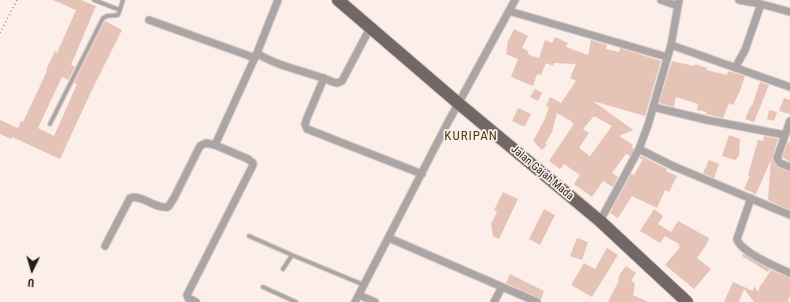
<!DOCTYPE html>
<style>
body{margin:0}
#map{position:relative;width:790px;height:302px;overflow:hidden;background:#fceee8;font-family:"Roboto Condensed",sans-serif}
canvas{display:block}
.north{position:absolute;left:12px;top:250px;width:40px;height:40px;-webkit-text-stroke:3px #fceee8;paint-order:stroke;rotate:185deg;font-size:11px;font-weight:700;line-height:16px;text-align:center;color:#231e1c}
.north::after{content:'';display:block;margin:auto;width:14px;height:18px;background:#231e1c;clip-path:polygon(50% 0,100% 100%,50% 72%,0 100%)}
</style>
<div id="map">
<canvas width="790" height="302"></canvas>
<div class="north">U</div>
</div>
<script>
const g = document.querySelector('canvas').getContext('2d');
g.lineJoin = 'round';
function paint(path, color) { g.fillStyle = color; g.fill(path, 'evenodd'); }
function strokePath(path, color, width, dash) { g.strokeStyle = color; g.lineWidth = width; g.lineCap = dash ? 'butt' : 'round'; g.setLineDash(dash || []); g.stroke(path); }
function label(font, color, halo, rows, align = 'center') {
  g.font = font + ' "Roboto Condensed",sans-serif'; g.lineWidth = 3.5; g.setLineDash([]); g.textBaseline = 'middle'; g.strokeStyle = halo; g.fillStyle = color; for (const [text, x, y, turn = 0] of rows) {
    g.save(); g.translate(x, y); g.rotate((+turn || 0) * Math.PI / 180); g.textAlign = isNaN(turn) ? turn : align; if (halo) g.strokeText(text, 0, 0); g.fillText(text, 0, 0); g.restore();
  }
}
paint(new Path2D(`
 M53,0h28l15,6 -25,59 4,2 -7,13 -6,-3 -24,51 16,8 23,-52 -3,-1 31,-62 17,9 -31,62 -31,67 -48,-22 -1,2 -11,-5v-14l18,8 3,-7 2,1 24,-51 -1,-1 9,-19 2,2 19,-43z
 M514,29l14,7 -6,12 5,2 2,5 10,3 6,-18 7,3 3,-6 13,6 -2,4 22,8 3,-15 16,5 -1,4 13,3 1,-4 41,13 -16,55 -52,-15 40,29 -14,6 14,9 -2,2 3,2 -4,7 -4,-2 -14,19 6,4 -5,10 -10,-6 -11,16 -18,-13 6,-9 -16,-11 -4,5 -11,-8 25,-37 -3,-2v-1l-14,-8 -5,19 -7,12 2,1 -5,5 -9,-9 13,-24h-1l4,-10 -3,-1 4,-9 11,6 15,-22 -6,-3 6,-14 -22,-1 -1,3 -7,-3 -5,12 -4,-1 -4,12 -22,-9 7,-18 -12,-5 2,-13zM594,116l18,10 -22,30 -11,-8 10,-15 -6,-4z
 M672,61l22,5 1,-2 12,4 -1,2 21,5 1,-4 17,5 -5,15 -7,14 -4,-2 -6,15 -17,-4v-2l-9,-2 1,-6 -22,-7 -2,10 -15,-4z
 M760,82l9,3 -15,37 -9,-3 6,-14 1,1z
 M535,89l7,4 -4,8 -8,-4z
 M784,98l6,2v14l-11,-3z
 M518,108l13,6 -6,12h-2l-11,-5z
 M769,110l8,2 -3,9 -7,-2z
 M729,135l11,4 -1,17 -4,4 -13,-4z
 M764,136l14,3 -6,20 6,8 12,5v38l-22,-10 3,-40 -15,34 -12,-5 6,-13 -2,-1 10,-35 5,1z
 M788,142l2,1v19l-8,-5z
 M641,156l26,13 -1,2 11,5 -8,16 -4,-2 -8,18 -25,-12 -14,22 -8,-5 21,-39 3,1 9,-16h-3z
 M709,160l10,4 -5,14 -11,-5z
 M503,192l15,7 -19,40 -6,-3 -2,-12 6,-12 -3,-2z
 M544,209l11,6 -15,30 -11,-6z
 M654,209l9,7 -5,8 13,8 7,-11 31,17 -2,6 -10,14 14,11 -17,20 -29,-24 15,-18 -2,-2 1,-1 -14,-8 -5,7 -20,-12z
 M577,238l11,4 -6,18 -12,-4z
 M607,248l11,7 -26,42 -21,-12 13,-22 11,6z
 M743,254l27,15 -2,3 -26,-16z
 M626,266l10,7 -5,7 4,4 -2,11 15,7h-40l11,-22 -1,-1 2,-5z
 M771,270l19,8v16l-2,8h-34l-10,-13 -5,13h-15l9,-20 20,9 1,-5 4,6 3,-8h1z
 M510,274l34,17 -3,8 -35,-16z`), '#e5c3b6');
const lane = new Path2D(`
 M94,0l26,10
 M50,124l53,-106 4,-2 11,-1 5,-15
 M249,236l43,19
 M283,269l9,-14 72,30
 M263,287l33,15`);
const street = new Path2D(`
 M661,0l17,6
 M739,0l22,4 29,8
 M509,11l158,46
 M149,20l106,38
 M671,45l119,42
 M257,53c20,14 53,19 76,29l4,1 5,-2 28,-53
 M735,68l10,-18 16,-46
 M324,78l-17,40 -2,6 2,5 115,45
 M653,107l54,13 78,15
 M790,121l-13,37 3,5 10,4
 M639,149l34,17 117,49
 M751,198l-14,41c4,14 40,28 53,34
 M600,221l39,-72 9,-24 23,-80 8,-45
 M389,238l148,64
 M105,246l25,-48c12,-4 24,11 38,9l6,-9 26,-52 6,-3 9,2 42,-92 21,-53
 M359,295l16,7
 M196,302l-8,-4 -1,-3 66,-130v-2l-5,-4 -33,-14
 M355,302l92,-178 68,-124
 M494,302l8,-15`);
const primary = new Path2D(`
 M338,0l120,103 142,118 87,81`);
strokePath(lane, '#d5c9c3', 5.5);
strokePath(street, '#d5c9c3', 9);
strokePath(primary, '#d5c9c3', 14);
strokePath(new Path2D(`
 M0,33l17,-33`), '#948b87', 1.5, [1, 3]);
strokePath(lane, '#aca5a5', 3.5);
strokePath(street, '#aca5a5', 7);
strokePath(primary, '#726667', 12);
label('11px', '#231e1c', '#fceee8', [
 ["Jalan Gajah Mada",542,173,40]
]);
g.letterSpacing = '1px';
label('13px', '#4a4017', '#fceee8', [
 ["KURIPAN",471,137]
]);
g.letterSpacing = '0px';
</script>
